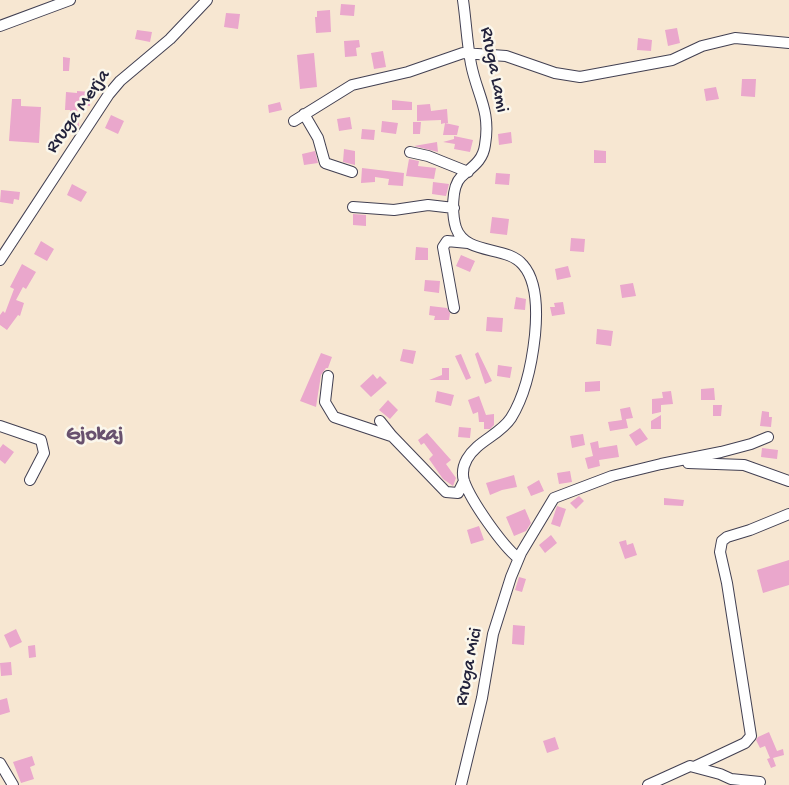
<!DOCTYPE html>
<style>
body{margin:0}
canvas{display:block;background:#f7e7d2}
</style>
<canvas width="789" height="785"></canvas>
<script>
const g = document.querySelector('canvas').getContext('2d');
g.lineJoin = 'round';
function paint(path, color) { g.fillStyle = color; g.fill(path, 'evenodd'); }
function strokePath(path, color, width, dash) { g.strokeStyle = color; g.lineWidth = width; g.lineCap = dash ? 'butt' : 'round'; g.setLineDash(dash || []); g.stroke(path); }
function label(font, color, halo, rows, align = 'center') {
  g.font = font + ' "Gochi Hand",sans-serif'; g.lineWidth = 5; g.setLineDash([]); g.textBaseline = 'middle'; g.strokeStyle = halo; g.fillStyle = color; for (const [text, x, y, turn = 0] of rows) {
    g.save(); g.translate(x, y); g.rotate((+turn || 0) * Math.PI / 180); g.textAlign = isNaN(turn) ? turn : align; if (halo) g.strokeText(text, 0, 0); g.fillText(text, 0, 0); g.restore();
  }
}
paint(new Path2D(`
 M341,4l14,1 -1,11 -14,-1z
 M330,10l1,22 -15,1 -1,-16h2v-6z
 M226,13l14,1 -2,15 -14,-2z
 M677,28l3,15 -12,3 -3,-16z
 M137,30l15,2 -2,10 -15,-3z
 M638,38l14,2 -1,11 -14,-1z
 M359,40l1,7 -4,1 1,8 -12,1 -1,-16z
 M383,51l3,16 -12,2 -3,-16z
 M314,53l3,34 -17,2 -3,-34z
 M63,57l7,1 -1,13h-6z
 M742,79h14l-1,18 -14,-1z
 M716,87l3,12 -13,2 -2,-12z
 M77,91l14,1 -1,14h-4v3l-9,-1 2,18 -6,2 -3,-18h-5l1,-18 11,1z
 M12,99h9v7l20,1 -2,36 -30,-2z
 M392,100l20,2v8h-20z
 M280,102l2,8 -13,3 -1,-8z
 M430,104l1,7 16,-2 1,14h-3l14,3 -2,9h-14l2,-12 -4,1v-4l-24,1v-16z
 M111,115l13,6 -6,13 -13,-6z
 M350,117l2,12 -13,2 -2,-12z
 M382,121l16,2 -2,11 -15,-2z
 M413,122h8l-1,12h-7z
 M362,129l13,1 -1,10 -13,-1z
 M511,132l1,11 -13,2 -1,-11z
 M454,136l19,4 -3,12 -16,-3 1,-5 -12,-2 11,-3z
 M437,142l1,10 -24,-6z
 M344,149l11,2v14l-12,-3z
 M594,150l12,1v12h-12z
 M315,151l3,12 -14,2 -2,-11z
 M409,159l10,2 -1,5 18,2 -2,11 -28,-3z
 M362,168l42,5 -1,13 -15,-1 1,-6 -14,-2v5l-14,1z
 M496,173l14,1 -1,11 -14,-1z
 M433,182l16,2 -3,12 -14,-2z
 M72,184l15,8 -6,10 -14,-7z
 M1,190l19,2 -1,8 -5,-1 -1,5 -13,-2z
 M353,214l13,1v11l-13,-1z
 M492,217l17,2 -2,16 -17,-2z
 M571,238l14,1 -1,13 -14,-1z
 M41,241l13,8 -7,12 -13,-7z
 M416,247l12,1v12h-13z
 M461,255l14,6 -5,11 -14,-6z
 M22,264l14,8 -10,17 -3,-2 -7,13 8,3 -4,13 -2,-1 -11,15 -7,-5v-10l3,-4 2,2 9,-24 -4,-2z
 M568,266l3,11 -14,3 -2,-11z
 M425,280l15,1 -1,12 -15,-2z
 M633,283l3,13 -14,2 -2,-13z
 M516,297l10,2 -1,11 -11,-1z
 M563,302l2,12 -13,2 -2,-9h5l-1,-4z
 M430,306l17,2 3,5 -1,7h-15l1,-4 -6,-1z
 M487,317l16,1 -1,14 -16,-1z
 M597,329l16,2 -2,15 -15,-2z
 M403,349l13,2 -3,13 -13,-3z
 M478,352l14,29 -7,3 -10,-30z
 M321,353l11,4 -4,11h-2l-5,7 -5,32 -16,-6z
 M461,354l10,24 -5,2 -11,-24z
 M498,365l14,2 -2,11 -13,-2z
 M442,368h7v12h-20l13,-5z
 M373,374l4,5 3,-3 7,7 -16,14 -11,-11z
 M600,381v10l-15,1v-10z
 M714,388l1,12h-14v-11z
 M437,391l17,4 -3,11 -16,-4z
 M671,391l2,13 -12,1v7l-9,2v-15l11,-1 -1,-6z
 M479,396l7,19 8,-1v11l-4,4h-6v-7h-5l-1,-10 -5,2 -5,-14z
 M388,400l10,10 -8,9 -11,-9z
 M713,405h9l-1,11h-8z
 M630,407l3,11 -7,1 2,9 -18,3 -2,-9 14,-2 -2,-11z
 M762,411l7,1v5h3l-1,10 -11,-1z
 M661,415v14h-10v-8z
 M459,427l12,1 -1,10 -12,-1z
 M640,428l8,11 -12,7 -7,-11z
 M427,433l24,27 -5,4 10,14 -3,8 -10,-7 -14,-20 4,-4 -9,-12 -3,2 -3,-5z
 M583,434l2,11 -13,3 -2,-12z
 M598,441l1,7 18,-3 2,12 -20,3 1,6 -12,3 -3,-11 8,-2 -3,-13z
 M3,444l11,8 -9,12 -5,-4v-12z
 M762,448l16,2 -1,9 -16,-2z
 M570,471l2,11 -13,2 -2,-11z
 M514,475l3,12 -15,3 -12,5 -4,-12z
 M539,480l5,11 -13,5 -4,-9z
 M579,496l5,5 -8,8 -6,-6z
 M664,498l20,2 -1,6 -19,-1z
 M557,506l9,3 -6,18 -9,-3z
 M525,509l6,14 -5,8 -12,5 -8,-19z
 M479,526l5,14 -13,4 -4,-14z
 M551,535l6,8 -12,10 -6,-8z
 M626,540l1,5 6,-2 4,12 -12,4 -6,-17z
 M789,560v25l-26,8 -6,-23z
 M519,577l7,2 -4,13 -7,-2z
 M513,625l12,1 -1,19 -12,-1z
 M16,629l6,13 -12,6 -6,-13z
 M35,645l1,12 -7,1 -1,-12z
 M11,662l1,13 -11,1 -1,-13z
 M7,698l3,14 -10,3v-15z
 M769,732l8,19 6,-2 1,6 -11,3 3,8 -5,2 -4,-9 3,-1 -5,-12 -5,2 -4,-8 2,-3z
 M555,737l4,12 -12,4 -4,-12z
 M32,756l3,9 -5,2 4,12 -13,4 -8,-21z`), '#eaa7cc');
const minor = new Path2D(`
 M463,0c3,21 4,43 8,64 6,31 20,46 14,81 -2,16 -13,22 -24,32 -10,10 -9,38 -5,51 10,28 51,17 67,37 15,17 14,49 12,70 -3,28 -9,59 -24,83 -11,17 -34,23 -44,41 -4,7 -5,15 -3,22 7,20 38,64 54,77
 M0,26l70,-26
 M304,114l14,24 7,25 27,9
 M294,121l58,-36 56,-13 55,-19 43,3 49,17 25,4 92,-17 30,-14 33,-8 54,5
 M410,152l18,4 40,16
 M353,207l41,3 34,-5 26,3
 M0,260l109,-166 11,-13 50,-42 37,-39
 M454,308l-11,-61 4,-6 21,2
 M328,376l-3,26 9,15 57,19
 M380,421l12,15 54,56 12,1 6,-12
 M0,426l41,14 3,13 -14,27
 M688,463l56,2 45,16
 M0,763l13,22
 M696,766l49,-23 6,-7 -24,-153 -7,-31 2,-11 5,-4 23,-7 39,-16
 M461,785l21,-87 11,-64 18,-57 10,-24 33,-55 58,-22 49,-12 60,-12 30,-8 17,-7
 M648,785l42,-19 30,8 11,5 29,3`);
strokePath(minor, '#424052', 12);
strokePath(minor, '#fff', 10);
label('19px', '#22223b', '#fbf7ec', [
 ["Rruga Lami",493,70,79],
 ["Rruga Merja",79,112,-55],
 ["Rruga Mici",470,667,-79]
]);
label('bold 21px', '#68516e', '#fbf7ec', [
 ["Gjokaj",95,436]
]);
</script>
